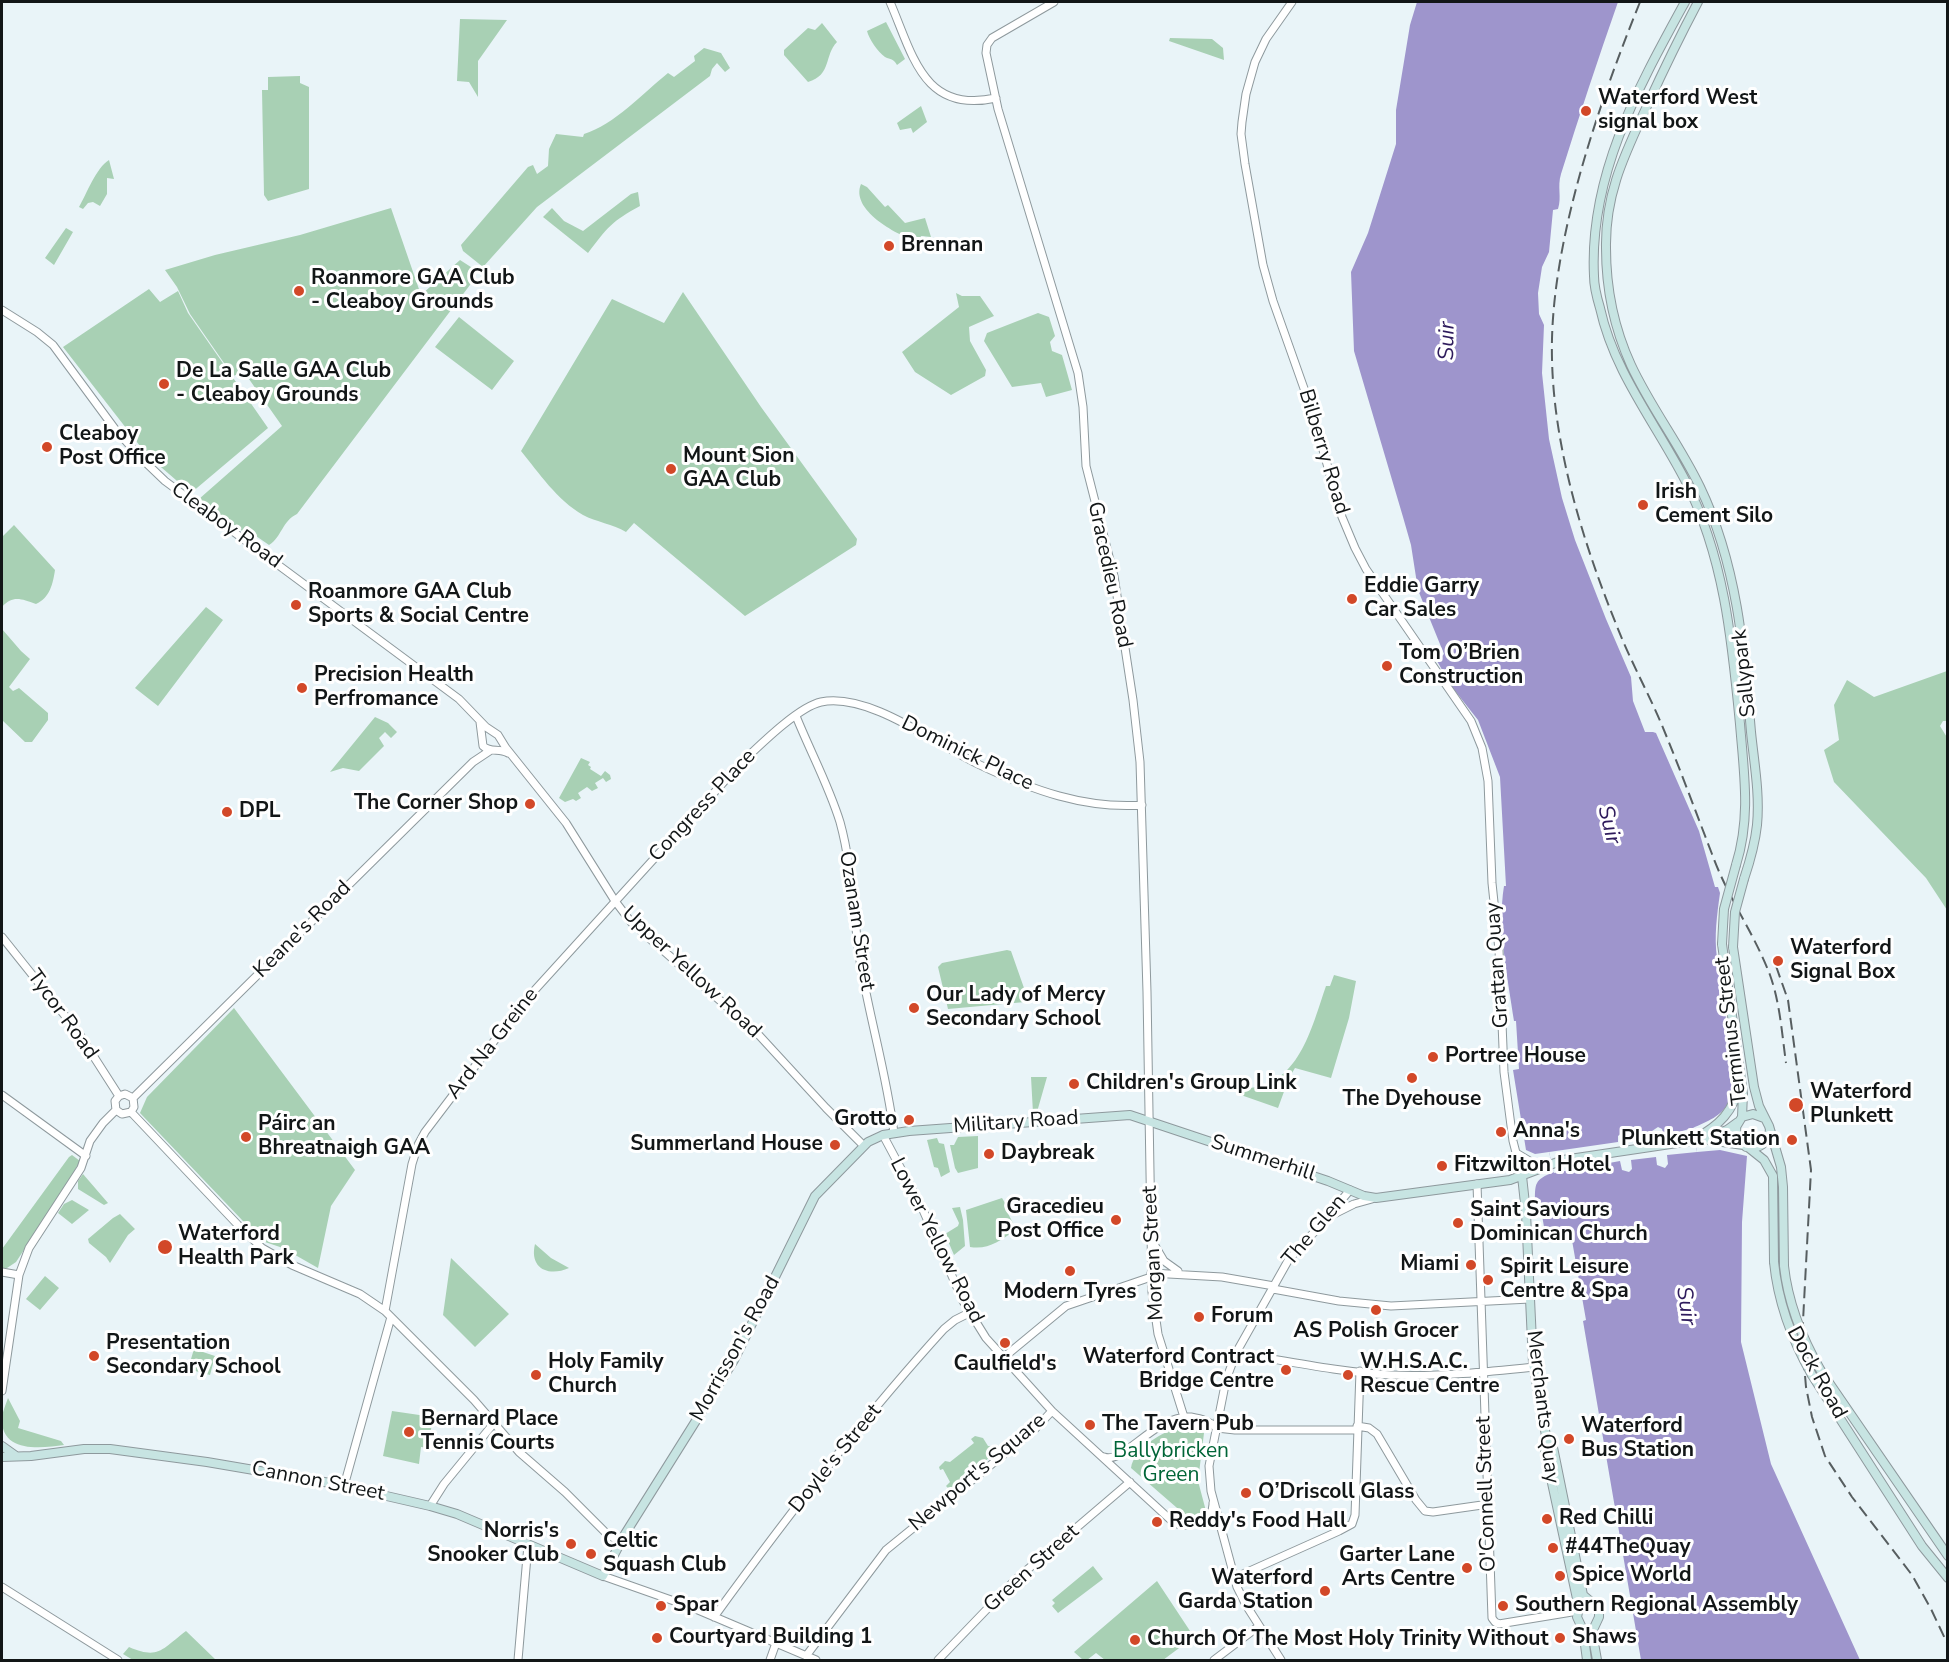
<!DOCTYPE html>
<meta charset="utf-8">
<style>
body{margin:0}
#map{position:relative;width:1949px;height:1662px;overflow:hidden;background:#e9f4f8;font-family:"Nunito Sans",sans-serif}
canvas{display:block}
.frame{position:absolute;inset:0;border:3px solid #121617;pointer-events:none}
</style>
<div id="map">
<canvas width="1949" height="1662"></canvas>
<div class="frame"></div>
</div>
<script>
const g = document.querySelector('canvas').getContext('2d');
g.lineJoin = 'round';
function paint(path, color) { g.fillStyle = color; g.fill(path, 'evenodd'); }
function strokePath(path, color, width, dash) { g.strokeStyle = color; g.lineWidth = width; g.lineCap = dash ? 'butt' : 'round'; g.setLineDash(dash || []); g.stroke(path); }
function label(font, color, halo, rows, align = 'center') {
  g.font = font + ' "Nunito Sans",sans-serif'; g.lineWidth = 6; g.setLineDash([]); g.textBaseline = 'middle'; g.strokeStyle = halo; g.fillStyle = color; for (const [text, x, y, turn = 0] of rows) {
    g.save(); g.translate(x, y); g.rotate((+turn || 0) * Math.PI / 180); g.textAlign = isNaN(turn) ? turn : align; if (halo) g.strokeText(text, 0, 0); g.fillText(text, 0, 0); g.restore();
  }
}
paint(new Path2D(`
 M460,19l47,1 -29,41v36l-9,-15 -12,-1z
 M886,22l19,37 -8,6c-4,-7 -6,-5 -12,-8 -7,-5 -16,-18 -18,-26z
 M822,23l15,19c-13,13 -5,33 -29,40l-24,-27v-5l24,-22 7,2z
 M1170,38l42,1 11,9 1,12 -55,-19z
 M704,48l17,5 9,15 -5,4 -8,-9 -5,6 -2,7 -173,131 -54,60 -20,-16 -2,-6 67,-78 5,-2 4,9 11,-8 1,-17 7,-15 27,3 1,-3c30,-9 59,-41 84,-61l6,4 21,-16 -1,-5z
 M300,76v7l9,4v102l-41,12 -4,-6 -2,-105h6v-13z
 M921,106l6,16 -14,11 -2,-5 -11,2 -3,-7z
 M109,160l5,19 -7,-1v16l-7,12 -7,-4 -5,1 -5,6 -4,-2c8,-14 17,-39 30,-47z
 M861,184l6,3 18,20 3,-2 17,18 20,-5 6,19 -10,-1 -2,5h-4c-19,-7 -65,-31 -54,-57z
 M638,192l2,14c-28,15 -33,22 -52,47l-45,-36 9,-9 12,13 19,10 48,-37z
 M391,208l30,87 39,-35 14,9 2,8 -179,237c-15,7 -15,23 -28,31l-13,-9h-7l-50,-37 83,-73 -38,-54 -11,4 -43,-62 -13,-27 -12,-17 50,-15 85,-20z
 M66,228l7,4 -19,33 -9,-7z
 M149,289l11,13 18,-11 10,22 80,115 -77,65 -44,-38 -84,-108z
 M683,292l78,115 96,132 -1,6 -111,71 -111,-93 -8,9c-13,-8 -30,-10 -43,-17 -26,-15 -44,-42 -62,-64l91,-152 52,24z
 M956,293l6,3h18l14,20 -25,11 1,14 16,29 -1,6 -34,19 -36,-23 -13,-20 57,-45z
 M1038,313l11,4 6,19 -5,6 2,9 10,4 10,35 -26,7 -5,-14 -29,4 -28,-46 3,-8z
 M459,317l55,44 -22,29 -57,-43z
 M14,525l41,45c-2,13 -5,28 -19,34 -15,-5 -23,-9 -34,3v-70z
 M206,607l17,13 -65,86 -23,-18z
 M2,629l19,22 9,8 -21,28 4,4 6,-3 29,25v7l-16,22h-7l-23,-22z
 M1947,671v50h-4l-3,5 8,13 -1,171 -21,-32 -92,-96 -10,-32 15,-10 -5,-35 13,-25 27,17z
 M375,717l13,6 9,9 -6,6 -6,-6 -6,6 5,8 -25,25 -16,-3 -13,4z
 M581,758l9,4 -2,3 3,2 -1,2 11,7 4,-5 5,4 1,4 -5,3 -3,-4 -8,5 3,5 -6,3 -5,-4 -9,6 3,5 -5,3 -3,-2 -8,3 -6,-4z
 M1007,950l4,1 13,37 1,14 -77,7 -10,-42 4,-4z
 M1334,975l22,6 -7,37 -18,60 -36,-10 -6,10 -11,30 -40,-14 2,-6c58,3 71,-59 86,-102h4z
 M234,1008l121,162 -24,36 -13,62 -35,-20 -21,-7 -122,-128 7,-16z
 M1031,1077h16l-10,35 -4,1z
 M978,1136v32l-20,5 -3,-5 -5,-23h4l4,-8z
 M937,1138l2,5 5,1 6,28 -9,5 -3,-9 -4,-1 -7,-27z
 M72,1155l8,6 -14,25 -50,76 -9,6h-5v-19l67,-92z
 M83,1174l25,29 -4,2 -26,-16v-8z
 M1002,1198l3,5 -1,3 9,17 1,8c-14,10 -26,19 -44,16l-4,-37z
 M72,1200l17,10 -17,14 -14,-11 6,-9z
 M960,1207l3,13 2,26 -11,9 -9,-21 13,-8 1,-3 -7,-15z
 M120,1214l15,15 -7,6 -18,28 -4,-6 -17,-14 -1,-4 25,-21z
 M535,1244l16,14 18,10c-20,9 -40,1 -34,-24z
 M451,1258l58,56 -34,33 -32,-32z
 M45,1276l14,12 -19,22 -14,-11z
 M194,1349l21,7 -5,19 -22,-6z
 M8,1398l12,23 -2,7 43,13 3,4c-22,3 -64,9 -62,-28 1,-7 4,-13 6,-19z
 M392,1411l41,6 -5,31 -7,-1 -2,17 -36,-8z
 M1181,1427l20,2 3,4 -6,48 8,30c-6,7 -14,7 -22,3l-53,-46c3,-20 32,-37 50,-41z
 M975,1436l8,2 5,8h5l3,4 -1,3 -45,37 -4,-4 4,-4 -7,-13 -3,1 -1,-3 6,-6 5,1 24,-19 -3,-4z
 M1093,1566l10,13 -45,34 -6,-7 3,-3 -3,-3z
 M1157,1581l37,56 -31,23 -30,-1 -28,1 -9,-7 -9,7h-4l-9,-8z
 M186,1631l30,29h-83l-10,-6 6,-7c30,13 33,2 57,-16z`), '#a8d0b4');
paint(new Path2D(`
 M1417,2h201c-20,57 -39,114 -57,172 -4,13 1,23 -3,35l-5,1 -4,42 -7,15 -4,26 1,21 5,11 -2,48 7,66 13,59 13,42 31,79 25,58 2,24 12,31h8l3,1 43,98 16,56h3l2,6c-3,22 -6,43 -3,65 3,31 22,118 12,143 -6,15 -23,21 -36,27l4,24 23,-2 27,6 -5,66 -1,120 30,122 89,196h-219l-58,-339 3,-1 -16,-91 -25,4 -5,-30 -5,1c0,-21 -1,-24 19,-32l-5,-20 -14,2 -9,-4 -13,-80 6,-1 -3,-48h-2c-6,-42 -17,-93 -10,-135h2l-6,-109 -22,-57 -26,-33 -15,-26 7,-7 -26,-64 -7,-45 -8,-28 -49,-166 -3,-79 17,-39 28,-89v-34l14,-85z`), '#9e95cc');
paint(new Path2D(`
 M1658,1127l4,2 2,7 29,-8 4,24 -30,3 1,9 -3,4 -8,-3 -1,-8 -25,3 1,9 -3,3 -7,-2 -2,-9 -66,12 -5,-21 69,-10v-6l5,-4 4,2 2,6 24,-3 -1,-6z`), '#e9f4f8');
const tertiary = new Path2D(`
 M890,2c23,53 33,112 106,96
 M1054,2l-62,36 -5,7 -1,8 12,56 80,264 5,34 3,59 28,110 19,124 7,62 7,230 5,300 6,42 26,83
 M1292,2l-26,37 -11,23 -9,32 -4,28 -1,12 4,30 18,101 10,36 39,110 30,106 13,31 11,21 105,152 11,27 6,33 4,102 7,67 5,122 9,69 9,35
 M2,310l35,22 16,13 62,84 26,29 24,23 294,218 27,28 12,8 8,13 60,75 49,78 16,21 126,111 69,75 37,37
 M796,716c14,35 33,70 44,106 13,47 13,97 21,145 10,56 26,110 33,166
 M480,722l3,24c7,7 16,2 25,7
 M2,937l76,95 41,64
 M2,1095l84,61
 M119,1096l-4,5 1,9 6,4 9,-2
 M119,1096l6,-2 8,4 1,9 -3,5
 M133,1098l340,-336 18,-12
 M131,1112l107,113 24,23 30,17 68,29 25,17 89,89 45,52 46,40 41,41 14,9
 M883,1135l40,75 40,91 23,37 66,73 122,112c15,6 40,-2 39,-20
 M1518,1154l15,9 13,2
 M1477,1184l15,434 3,4 4,2 79,-13
 M1332,1215l22,-11 18,-5
 M1151,1239l13,22 14,10
 M2,1272l17,3
 M1151,1273l71,4 52,9
 M1273,1289l66,12 52,5 139,-7
 M385,1311l27,-147 6,-19 7,-13 98,-129 218,-240c18,-17 57,-56 80,-61 48,-10 116,43 159,63 52,25 104,44 162,40
 M1236,1353c51,8 103,19 155,22 47,2 96,-3 143,-8
 M1003,1358l63,-52 85,-29
 M2,1391l17,-116 10,-27 52,-80 9,-27 13,-18 13,-13
 M1357,1426l12,2 8,6 39,66 9,11 8,1 56,-8
 M1217,1428l18,2h122
 M1104,1457c19,8 52,-43 87,-40 11,2 18,4 26,11
 M344,1486l47,-169
 M430,1506l14,-22 50,-61
 M603,1576l88,31 125,53
 M1234,1578l105,-47 13,-7 3,-9 5,-144
 M2,1587l116,73
 M714,1617c71,-98 149,-199 230,-288l11,-9 14,-7
 M806,1656l80,-106 149,-121 17,-18
 M518,1660l10,-115
 M770,1660l6,-17
 M938,1660l76,-79 116,-99
 M1214,1660l45,-34
 M1281,1660l-35,-55 -9,-18 -26,-96 -2,-25 17,-86 10,-27 53,-94 29,-31 32,-38`);
const secondary = new Path2D(`
 M1685,2c-47,86 -96,173 -91,274 0,11 3,22 6,32 14,64 55,114 85,172 39,76 47,160 55,244 4,50 11,93 -4,141
 M1698,2c-18,34 -35,69 -51,104 -22,48 -42,87 -41,142 0,40 8,80 25,117 20,43 49,80 69,122 37,77 44,161 51,245 3,30 9,62 6,93 -2,19 -7,36 -13,54
 M1722,944l21,150 -1,23
 M1733,947l21,140 5,19 10,20 12,41 2,20 1,79
 M1764,1118l-11,-4 -11,3 -6,10 1,11 9,9c13,3 22,-4 24,-17
 M1696,1138c22,-12 39,-27 42,-53
 M1709,1140l34,5
 M1749,1148l15,12 9,16 1,86
 M1522,1176l4,37 7,150 13,73 -2,10 35,162 -2,9 6,13 4,30
 M1821,1371l127,185
 M1812,1375l110,171 26,32
 M1546,1436l6,7 2,9 29,143 13,11 3,6v5l-7,15 5,28
 M2,1446l14,10
 M2,1457l29,-1 53,-7h26l97,13 123,21 100,23 27,8 146,62 22,-42 109,-174 81,-164 53,-54 15,-7 26,-4 221,-16 198,66 36,15 12,2 134,-18 53,-20 141,-21 23,-9 11,-8`);
strokePath(tertiary, '#8e999d', 9);
strokePath(secondary, '#8e999d', 10);
strokePath(tertiary, '#fff', 7);
strokePath(secondary, '#c7e4e2', 8);
strokePath(new Path2D(`
 M1640,2c-42,104 -91,244 -88,357 2,95 35,196 71,282 12,28 26,54 38,82 18,43 34,87 51,131 15,42 42,79 58,121 10,28 12,59 16,88
 M1776,966l12,34 23,170 -9,170 4,47 6,30 13,39 27,41 60,78 19,34 17,36`), '#575e60', 2, [12, 6]);
const secondaryBridge = new Path2D(`
 M1722,944l2,-35 12,-44
 M1733,947l2,-35 9,-33
 M1774,1262c4,41 18,78 38,113
 M1784,1266c4,37 18,72 37,105`);
strokePath(secondaryBridge, '#8e999d', 10, []);
strokePath(secondaryBridge, '#c7e4e2', 8);
for (const [x, y, r, color] of [
 [1586,111,6,"#d24828"],
 [889,246,6,"#d24828"],
 [299,291,6,"#d24828"],
 [164,384,6,"#d24828"],
 [47,447,6,"#d24828"],
 [671,469,6,"#d24828"],
 [1643,505,6,"#d24828"],
 [1352,599,6,"#d24828"],
 [296,605,6,"#d24828"],
 [1387,666,6,"#d24828"],
 [302,688,6,"#d24828"],
 [530,804,6,"#d24828"],
 [227,812,6,"#d24828"],
 [1778,961,6,"#d24828"],
 [914,1008,6,"#d24828"],
 [1433,1057,6,"#d24828"],
 [1412,1078,6,"#d24828"],
 [1074,1084,6,"#d24828"],
 [1796,1105,8,"#d24828"],
 [909,1120,6,"#d24828"],
 [1501,1132,6,"#d24828"],
 [246,1137,6,"#d24828"],
 [1792,1140,6,"#d24828"],
 [835,1145,6,"#d24828"],
 [989,1154,6,"#d24828"],
 [1442,1166,6,"#d24828"],
 [1116,1220,6,"#d24828"],
 [1458,1223,6,"#d24828"],
 [165,1247,8,"#d24828"],
 [1471,1265,6,"#d24828"],
 [1070,1271,6,"#d24828"],
 [1488,1280,6,"#d24828"],
 [1376,1310,6,"#d24828"],
 [1199,1317,6,"#d24828"],
 [1005,1343,6,"#d24828"],
 [94,1356,6,"#d24828"],
 [1286,1370,6,"#d24828"],
 [536,1375,6,"#d24828"],
 [1348,1375,6,"#d24828"],
 [1090,1425,6,"#d24828"],
 [409,1432,6,"#d24828"],
 [1569,1439,6,"#d24828"],
 [1246,1493,6,"#d24828"],
 [1547,1519,6,"#d24828"],
 [1157,1522,6,"#d24828"],
 [571,1544,6,"#d24828"],
 [1553,1548,6,"#d24828"],
 [591,1554,6,"#d24828"],
 [1467,1568,6,"#d24828"],
 [1560,1576,6,"#d24828"],
 [1325,1591,6,"#d24828"],
 [661,1606,6,"#d24828"],
 [1503,1606,6,"#d24828"],
 [657,1638,6,"#d24828"],
 [1560,1638,6,"#d24828"],
 [1135,1640,6,"#d24828"]
]) { const dot = new Path2D(); dot.arc(x, y, r, 0, 2 * Math.PI); g.fillStyle = color; g.fill(dot); strokePath(dot, '#fff', 2); }
label('bold 21px', '#121617', '#fff', [
 ["Waterford West",1598,99],
 ["signal box",1598,123],
 ["Brennan",901,246],
 ["Roanmore GAA Club",311,279],
 ["- Cleaboy Grounds",311,303],
 ["De La Salle GAA Club",176,372],
 ["- Cleaboy Grounds",176,396],
 ["Cleaboy",59,435],
 ["Post Office",59,459],
 ["Mount Sion",683,457],
 ["GAA Club",683,481],
 ["Irish",1655,493],
 ["Cement Silo",1655,517],
 ["Eddie Garry",1364,587],
 ["Car Sales",1364,611],
 ["Roanmore GAA Club",308,593],
 ["Sports & Social Centre",308,617],
 ["Tom O’Brien",1399,654],
 ["Construction",1399,678],
 ["Precision Health",314,676],
 ["Perfromance",314,700],
 ["The Corner Shop",518,804,"right"],
 ["DPL",239,812],
 ["Waterford",1790,949],
 ["Signal Box",1790,973],
 ["Our Lady of Mercy",926,996],
 ["Secondary School",926,1020],
 ["Portree House",1445,1057],
 ["Children's Group Link",1086,1084],
 ["Waterford",1810,1093],
 ["Plunkett",1810,1117],
 ["The Dyehouse",1412,1100,"center"],
 ["Grotto",897,1120,"right"],
 ["Páirc an",258,1125],
 ["Bhreatnaigh GAA",258,1149],
 ["Anna's",1513,1132],
 ["Plunkett Station",1780,1140,"right"],
 ["Summerland House",823,1145,"right"],
 ["Daybreak",1001,1154],
 ["Fitzwilton Hotel",1454,1166],
 ["Gracedieu",1104,1208,"right"],
 ["Post Office",1104,1232,"right"],
 ["Saint Saviours",1470,1211],
 ["Dominican Church",1470,1235],
 ["Waterford",178,1235],
 ["Health Park",178,1259],
 ["Miami",1459,1265,"right"],
 ["Spirit Leisure",1500,1268],
 ["Centre & Spa",1500,1292],
 ["Modern Tyres",1070,1293,"center"],
 ["Forum",1211,1317],
 ["AS Polish Grocer",1376,1332,"center"],
 ["Presentation",106,1344],
 ["Secondary School",106,1368],
 ["Waterford Contract",1274,1358,"right"],
 ["Bridge Centre",1274,1382,"right"],
 ["Holy Family",548,1363],
 ["Church",548,1387],
 ["W.H.S.A.C.",1360,1363],
 ["Rescue Centre",1360,1387],
 ["Caulfield's",1005,1365,"center"],
 ["Bernard Place",421,1420],
 ["Tennis Courts",421,1444],
 ["The Tavern Pub",1102,1425],
 ["Waterford",1581,1427],
 ["Bus Station",1581,1451],
 ["O’Driscoll Glass",1258,1493],
 ["Red Chilli",1559,1519],
 ["Reddy's Food Hall",1169,1522],
 ["Norris's",559,1532,"right"],
 ["Snooker Club",559,1556,"right"],
 ["Celtic",603,1542],
 ["Squash Club",603,1566],
 ["#44TheQuay",1565,1548],
 ["Garter Lane",1455,1556,"right"],
 ["Arts Centre",1455,1580,"right"],
 ["Spice World",1572,1576],
 ["Waterford",1313,1579,"right"],
 ["Garda Station",1313,1603,"right"],
 ["Spar",673,1606],
 ["Southern Regional Assembly",1515,1606],
 ["Courtyard Building 1",669,1638],
 ["Shaws",1572,1638],
 ["Church Of The Most Holy Trinity Without",1147,1640]
], 'left');
label('21px', '#121617', '#fff', [
 ["Bilberry Road",1323,452,73],
 ["Cleaboy Road",226,526,36],
 ["Gracedieu Road",1109,575,78],
 ["Sallypark",1745,673,-96],
 ["Dominick Place",967,754,26],
 ["Congress Place",703,806,-47],
 ["Ozanam Street",856,921,81],
 ["Keane's Road",303,930,-45],
 ["Grattan Quay",1498,965,-94],
 ["Upper Yellow Road",691,973,43],
 ["Tycor Road",62,1015,54],
 ["Terminus Street",1732,1031,-97],
 ["Ard Na Greine",493,1044,-52],
 ["Military Road",1016,1123,-4],
 ["Summerhill",1263,1159,18],
 ["The Glen",1315,1231,-50],
 ["Lower Yellow Road",936,1241,63],
 ["Morgan Street",1154,1253,-93],
 ["Morrisson's Road",736,1349,-61],
 ["Dock Road",1816,1373,61],
 ["Merchants Quay",1542,1407,83],
 ["Doyle's Street",836,1459,-51],
 ["Newport's Square",978,1473,-40],
 ["Cannon Street",318,1482,11],
 ["O'Connell Street",1487,1494,-92],
 ["Green Street",1032,1569,-42]
]);
label('21px', '#006537', '#fff', [
 ["Ballybricken",1171,1452],
 ["Green",1171,1476]
]);
label('italic 22px', '#2e1b5c', '#fff', [
 ["Suir",1448,341,-89],
 ["Suir",1608,825,76],
 ["Suir",1685,1306,82]
]);
</script>
